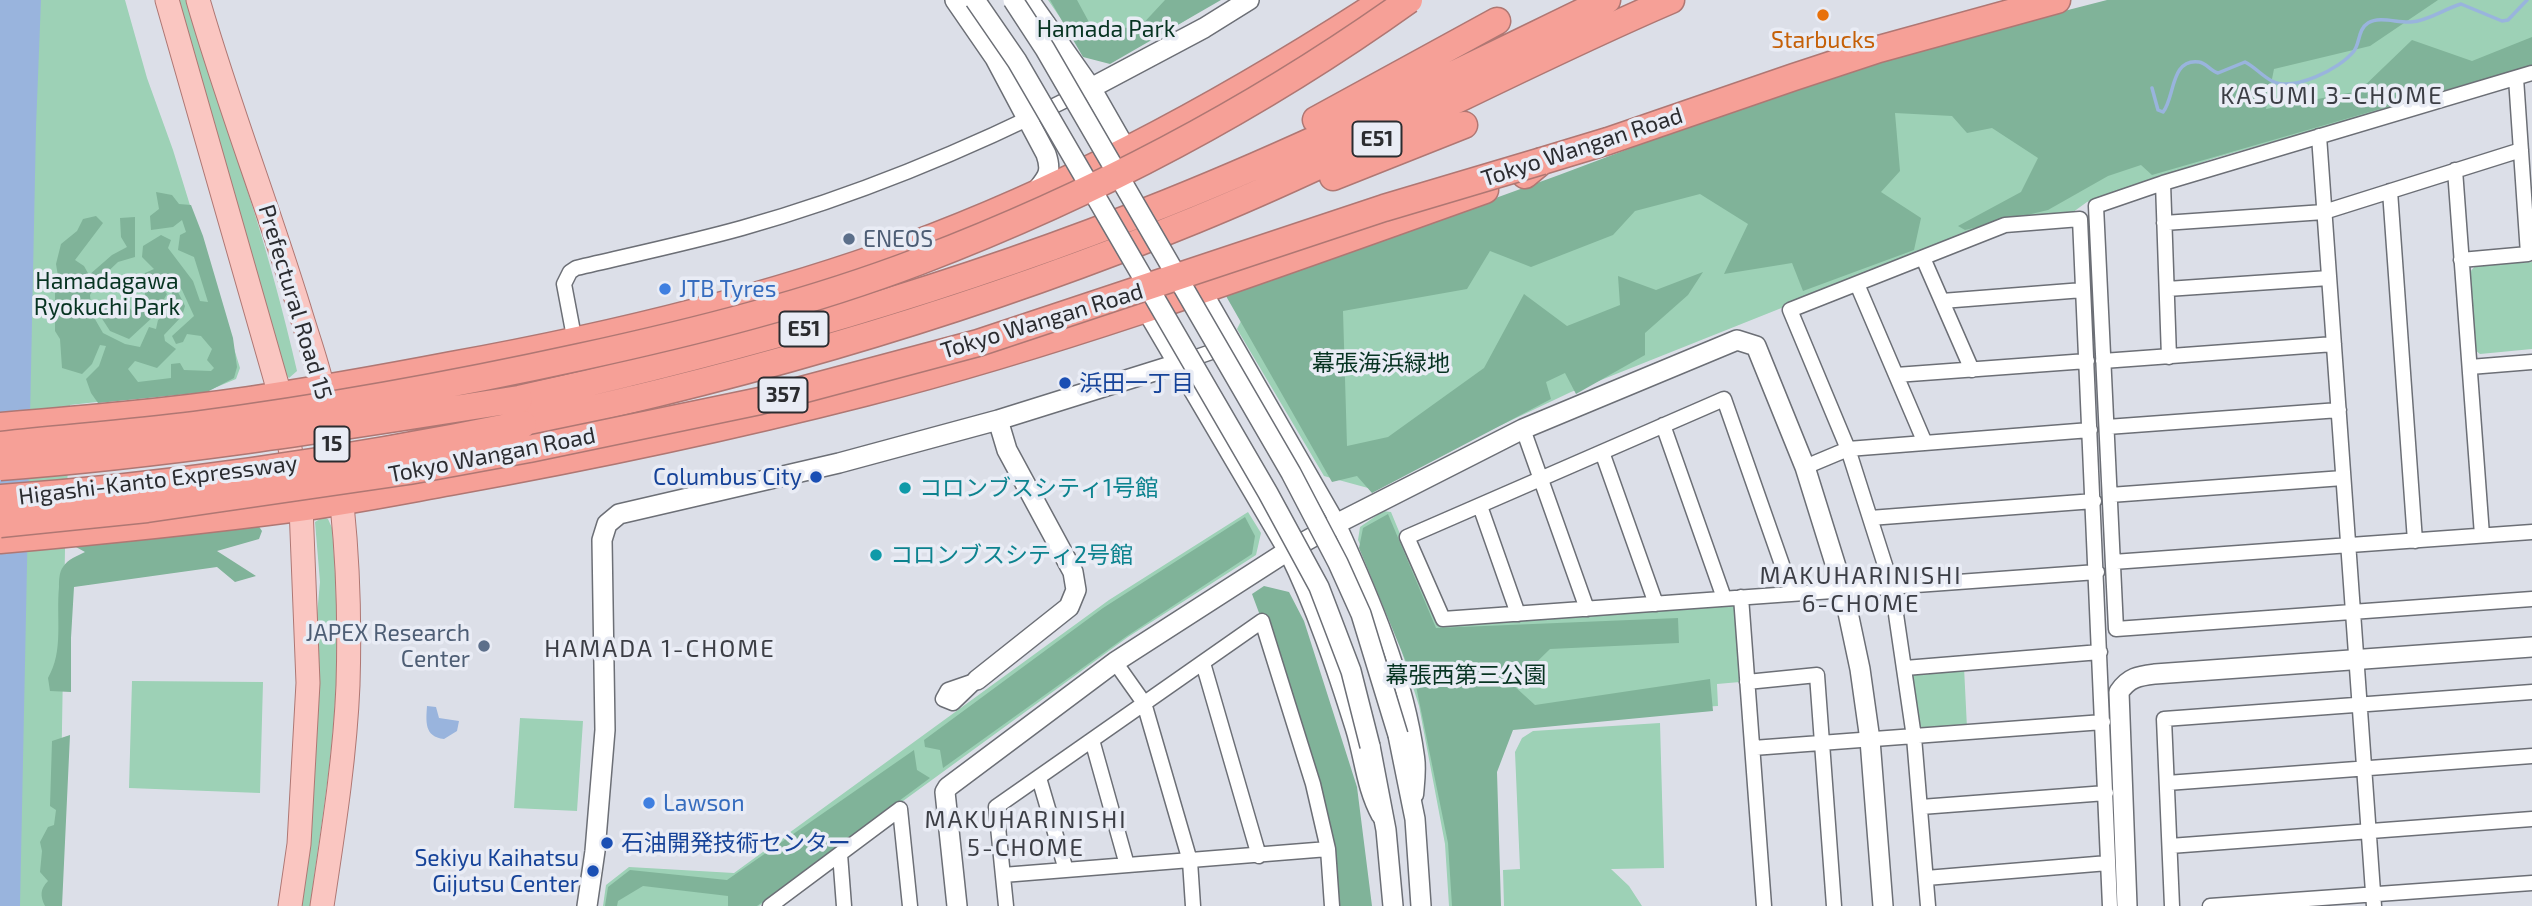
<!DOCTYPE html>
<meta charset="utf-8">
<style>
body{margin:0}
canvas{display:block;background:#dcdfe8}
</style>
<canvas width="2532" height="906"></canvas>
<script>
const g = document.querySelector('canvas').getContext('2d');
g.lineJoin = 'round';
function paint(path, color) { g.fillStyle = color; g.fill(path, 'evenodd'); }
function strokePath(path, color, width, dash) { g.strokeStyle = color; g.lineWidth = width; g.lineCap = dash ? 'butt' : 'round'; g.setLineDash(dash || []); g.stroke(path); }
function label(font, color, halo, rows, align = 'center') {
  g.font = font + ' "Exo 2","Noto Sans JP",sans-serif'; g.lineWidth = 7; g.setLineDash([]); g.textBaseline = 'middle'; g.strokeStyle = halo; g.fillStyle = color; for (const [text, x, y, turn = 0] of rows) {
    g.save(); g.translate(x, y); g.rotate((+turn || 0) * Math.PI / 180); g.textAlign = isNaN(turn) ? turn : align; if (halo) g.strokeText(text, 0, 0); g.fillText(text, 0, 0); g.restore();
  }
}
paint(new Path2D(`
 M0,0h125l22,78 26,72 67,218 -4,11 -24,10 -142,16 -5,144 -6,357h-59z
 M178,0h8c19,69 45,136 66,205 17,54 32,110 45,166l-8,7 -5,-5z
 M1048,0h170l-45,28 -47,25 -49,-11z
 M2185,0h347v68l-317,90 -128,44 -18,13 -67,5 -431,172 -203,96 -44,-12 -87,-147 11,-22z
 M2532,262v87l-52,5 -4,-3 -6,-79 6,-7z
 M1383,511l8,1 47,114 296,-22 6,78 -23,2 1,22 -228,12 3,188h-44l-4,-62 -26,-138 -32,-101 -29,-65 2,-13z
 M1248,512l13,21 -5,22 -128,82 -369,269h-156l3,-21 23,-18 105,6 375,-273z
 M323,517l5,2 4,9c4,52 6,103 4,155 -3,75 -16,149 -26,223h-10l13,-103 2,-37v-129l5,-55 -5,-60z
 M1964,667l3,61 -47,3 -4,-6 -7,-50z
 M132,681l131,1 -3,111 -131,-5z
 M520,718l63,3 -6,90 -63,-3z
 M1660,723l4,145 -53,1 18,17 13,20h-138l-1,-36 17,-1 -5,-117 7,-14 11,-7z`), '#9dd1b6');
paint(new Path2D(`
 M1050,0h27l13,24 48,5 27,-29h56l-111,64 -27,-7z
 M2107,0h331l-68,46 -96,23 -8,40 93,-18 53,-51 60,21 60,-24v28l-380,110 -11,-10 -33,11 -60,34 -83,20 -7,-4 63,-34 17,-34 -46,-30 -25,5 -15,-17 -57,-3 5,58 -19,21 40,26 -7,32 -111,41 -11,-28 -68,11 24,-50 -48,-30 -65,17 -22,24 -82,32 -41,-16 -23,38 -124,22 4,135 41,-9 96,-69 40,-74 43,32 53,-21 -2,-29 38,14 47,-18 -15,23 -43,38v22l-69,39 -11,-21 -19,9 5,17 -179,94 -15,-17 -25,6 -106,-186 333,-121 229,-86 171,-51z
 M156,192l16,3 7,9 12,1 12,31 30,102 4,29 -3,11 -27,14 -109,11 -7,-10 -5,-14 13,-13 7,-20 -6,-1 -8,19 -10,10 -20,-6 -2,-29 -5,-8v-39l4,-10 -3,-18 5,-20 16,-13 6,-12 13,-3 7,7 -28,37 9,6 5,9 23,-20 15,-8 -6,-10 -1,-19 15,-1v40l-17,5 -19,18 -9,15 2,19 11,19 22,11 15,3 9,-20 7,2 2,-9 14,-11v-17h6l7,14 -3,10 -18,19 1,6 11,8 -19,19 -22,-7 -7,8 10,13 33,-4v-14l9,-1 4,7 27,1 3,-3 -7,-8 5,-11 -11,-13 -14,-2 -4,8 -7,2 -4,-8 22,-20 -12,-26 -8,-12 -14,8 7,8 -12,21 -26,24 -19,-8 -11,-17 5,-12c13,-3 22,0 30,11l11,-12v-28l9,-4 -12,-12 1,-11 18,-11 10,5 -3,8 25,33 7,20 8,1 -14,-45 -16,-7 2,-15 6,-3 -4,-12 -9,7 -22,3 -1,-14 9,-7z
 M1388,514l48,114 242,-10 1,25 -129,6 -37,36 22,20 175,-26 3,32 -200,19 -16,42 4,134h-49l-4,-63 -32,-157 -57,-138 4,-20z
 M1245,517l10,19 -3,18 -125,82 -184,132 -3,-18 -15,-3 -1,-7 179,-132z
 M256,522l6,9 -3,8 -42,12 39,25 -21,6 -18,-15 -143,20 -3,51v54l-21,-1 -2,-13c16,-27 8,-60 11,-91 0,-6 0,-15 4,-20 5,-8 14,-11 22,-15l-18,-10z
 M1264,586l25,6 15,29 53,166 15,119h-35l-47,-210 -38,-102z
 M70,735l-8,171h-17c-5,-10 -5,-17 3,-25l-8,-9 2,-21 -2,-9 8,-15 6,-2 2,-15 -6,-4 2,-65z
 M914,750l3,20 13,8 -173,128h-29v-10l-85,-10 -25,15 -1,5h-12l3,-19 22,-17 97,10z`), '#80b399');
paint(new Path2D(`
 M0,0h41l-5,127 -16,779h-20z
 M427,706l9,1 3,11 20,3 -2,10 -13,8c-20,-2 -18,-18 -17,-33z`), '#99b4dd');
strokePath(new Path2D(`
 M2152,88l6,22 5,2c12,-14 7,-54 36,-50 7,1 12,9 19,11l27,-11c10,5 17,14 27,19 21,11 68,-12 82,-30 6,-8 4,-22 14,-28 12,-7 29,0 43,-1 17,-1 33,-13 50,-18l41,17 6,-1 19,-20`), '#99b4dd', 3.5);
const street = new Path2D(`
 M2532,73l-369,110 -67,23 20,423 416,-30
 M2319,136l55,770
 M2455,170l27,365
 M2163,183l6,174
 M2390,191l25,350
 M2164,223l160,-11 197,-62
 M1923,258l49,112
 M2461,260l67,-6 -12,-176
 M1857,284l68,159
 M2167,289l162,-11
 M1204,290l134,233c34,74 68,153 79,234 2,13 0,26 -1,38
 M1942,301l141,-11
 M1143,309l143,243c28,57 48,116 67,177 9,29 11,60 26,87
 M575,342l-11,-58 6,-12 6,-4c55,-13 112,-25 166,-40 114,-32 232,-81 338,-135
 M2103,361l231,-17
 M1182,362l44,-15
 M2470,367l62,-5
 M1896,375l191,-14
 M1663,425l61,173
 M2107,427l232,-17
 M1523,429l64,180
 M1602,452l54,152
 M1805,467l43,-18 242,-19
 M2110,495l233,-17
 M1480,506l38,108
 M1870,518l224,-17
 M2113,562l419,-30
 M1792,593l-68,-194 -317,138 36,82 654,-47
 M1741,597l23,309
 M1115,662l29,41 46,158 3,45
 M1203,663l56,193
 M1905,668l195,-16
 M977,680l-24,23 -10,-4 5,-9z
 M1747,682l70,-7 17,231
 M1092,740l35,125
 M1753,748l350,-26
 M1039,778l27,92
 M2167,783l365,-27
 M1921,807l185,-14
 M900,809l10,97
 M2170,846l362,-27
 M840,854l4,52
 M1003,875l325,-26
 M1926,878l182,-15
 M770,906l130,-97
 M1006,906l-10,-99 266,-186 51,163 15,65 4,57
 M1928,906l-14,-169 -22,-150 -44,-138 -58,-139 215,-85 75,-6 30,687
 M2172,906l-8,-187 368,-27
 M2210,906l322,-23`);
const secondary = new Path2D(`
 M955,0l40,58 51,96c7,20 0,24 -12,40
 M1029,0l62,88 36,63
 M1091,88l113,-60 45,-28
 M977,680l92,-73 7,-17 -3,-18 -66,-122 -9,-30
 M1398,735l17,84 6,87
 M1370,746l16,84 7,76
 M587,906l8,-55 10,-121 -3,-190 5,-16 12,-10 220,-51 159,-43 176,-55
 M957,906l-12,-114 3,-5 167,-125 171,-110 52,-29 185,-94 214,-89 19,6 49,121 38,122 17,80 10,71 13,166
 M2127,906l-8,-214c10,-15 20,-16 36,-18l377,-27`);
const primary = new Path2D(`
 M167,0l113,395 21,112 7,176 -9,161 -9,62
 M198,0c30,104 69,204 101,308 8,27 18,54 24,81 22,96 28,197 25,296 -3,73 -15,148 -26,221`);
const highway = new Path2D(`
 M1316,120l181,-99
 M1525,175l17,-14 66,-20 186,-64 85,-28 178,-49
 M1333,177l131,-52
 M519,399c222,-50 437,-111 648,-196 150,-60 295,-133 440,-203
 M523,424c229,-49 455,-115 672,-204 162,-66 315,-151 476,-220
 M0,426c83,-7 166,-14 249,-26 68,-10 135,-22 203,-35 155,-28 307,-64 455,-118 169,-62 327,-149 477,-247
 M0,540c100,-9 199,-19 298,-32 51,-7 102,-17 152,-26 139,-25 277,-54 414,-89 211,-54 416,-130 621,-203`);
strokePath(street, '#6c6f76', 17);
strokePath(secondary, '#6c6f76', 22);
strokePath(primary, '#af7773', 25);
strokePath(highway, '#af7773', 29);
strokePath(street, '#fff', 14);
strokePath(secondary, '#fff', 19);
strokePath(primary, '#fac6c1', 23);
strokePath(highway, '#f6a097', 26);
const secondaryBridge = new Path2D(`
 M975,0l42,61 251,432 51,94 32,84 19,75
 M1013,0l32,49 246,424 47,90 23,51 37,121`);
const highwayBridge = new Path2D(`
 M0,445c65,-7 130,-12 195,-20 129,-17 257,-40 385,-68 115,-25 230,-54 340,-96 173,-66 338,-153 489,-261
 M0,467c174,-13 347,-41 519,-68
 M0,498c175,-12 351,-39 523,-74
 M0,524l147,-15 262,-38 120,-22 231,-48 218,-58 406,-135 158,-47`);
strokePath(secondaryBridge, '#6c6f76', 22, []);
strokePath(highwayBridge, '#af7773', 29, []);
strokePath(secondaryBridge, '#fff', 19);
strokePath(highwayBridge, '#f6a097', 26);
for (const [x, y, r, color] of [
 [1823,15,7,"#e8710a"],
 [849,239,7,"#5c6f8a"],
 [665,289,7,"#3f7fe0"],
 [1065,383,7,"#1a4fb4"],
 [816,477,7,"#1a4fb4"],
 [905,488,7,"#0f9aa8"],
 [876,555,7,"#0f9aa8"],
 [484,646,7,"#5c6f8a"],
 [649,803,7,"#3f7fe0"],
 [607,843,7,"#1a4fb4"],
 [593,871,7,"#1a4fb4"]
]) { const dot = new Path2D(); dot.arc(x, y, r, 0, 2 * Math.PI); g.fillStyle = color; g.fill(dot); strokePath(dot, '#e9ecf5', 2.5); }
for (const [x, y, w] of [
 [1377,139,49],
 [804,329,49],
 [783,395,49],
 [332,444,35]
]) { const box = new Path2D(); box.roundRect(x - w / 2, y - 17.5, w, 35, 5); g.fillStyle = '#e9ecf5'; g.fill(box); strokePath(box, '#2b2c30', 2); }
label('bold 21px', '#2b2c30', null, [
 ["E51",1377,139],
 ["E51",804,329],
 ["357",783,395],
 ["15",332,444]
]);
label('23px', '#073422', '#e9ecf5', [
 ["Hamada Park",1106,29],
 ["Hamadagawa",107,281],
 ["Ryokuchi Park",107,307],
 ["幕張海浜緑地",1381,363],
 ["幕張西第三公園",1466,675]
]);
label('23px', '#c56008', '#e9ecf5', [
 ["Starbucks",1823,40]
]);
label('23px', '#2b2c30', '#e9ecf5', [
 ["Tokyo Wangan Road",1582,147,-18],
 ["Prefectural Road 15",295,302,73],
 ["Tokyo Wangan Road",1042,321,-17],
 ["Tokyo Wangan Road",492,455,-11],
 ["Higashi-Kanto Expressway",158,480,-7]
]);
label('23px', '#4e5e75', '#e9ecf5', [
 ["ENEOS",863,239],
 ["JAPEX Research",470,633,"right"],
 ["Center",470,659,"right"]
], 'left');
label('23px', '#366cbe', '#e9ecf5', [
 ["JTB Tyres",679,289],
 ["Lawson",663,803]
], 'left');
label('23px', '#164399', '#e9ecf5', [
 ["浜田一丁目",1079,383],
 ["Columbus City",802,477,"right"],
 ["石油開発技術センター",621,843],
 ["Sekiyu Kaihatsu",579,858,"right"],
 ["Gijutsu Center",579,884,"right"]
], 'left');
label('23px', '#0d838f', '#e9ecf5', [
 ["コロンブスシティ1号館",919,488],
 ["コロンブスシティ2号館",890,555]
], 'left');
g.letterSpacing = '2px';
label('24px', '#3c3e45', '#e9ecf5', [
 ["KASUMI 3-CHOME",2332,96],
 ["MAKUHARINISHI",1861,576],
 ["6-CHOME",1861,604],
 ["HAMADA 1-CHOME",660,649],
 ["MAKUHARINISHI",1026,820],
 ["5-CHOME",1026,848]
]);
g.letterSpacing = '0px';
</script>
